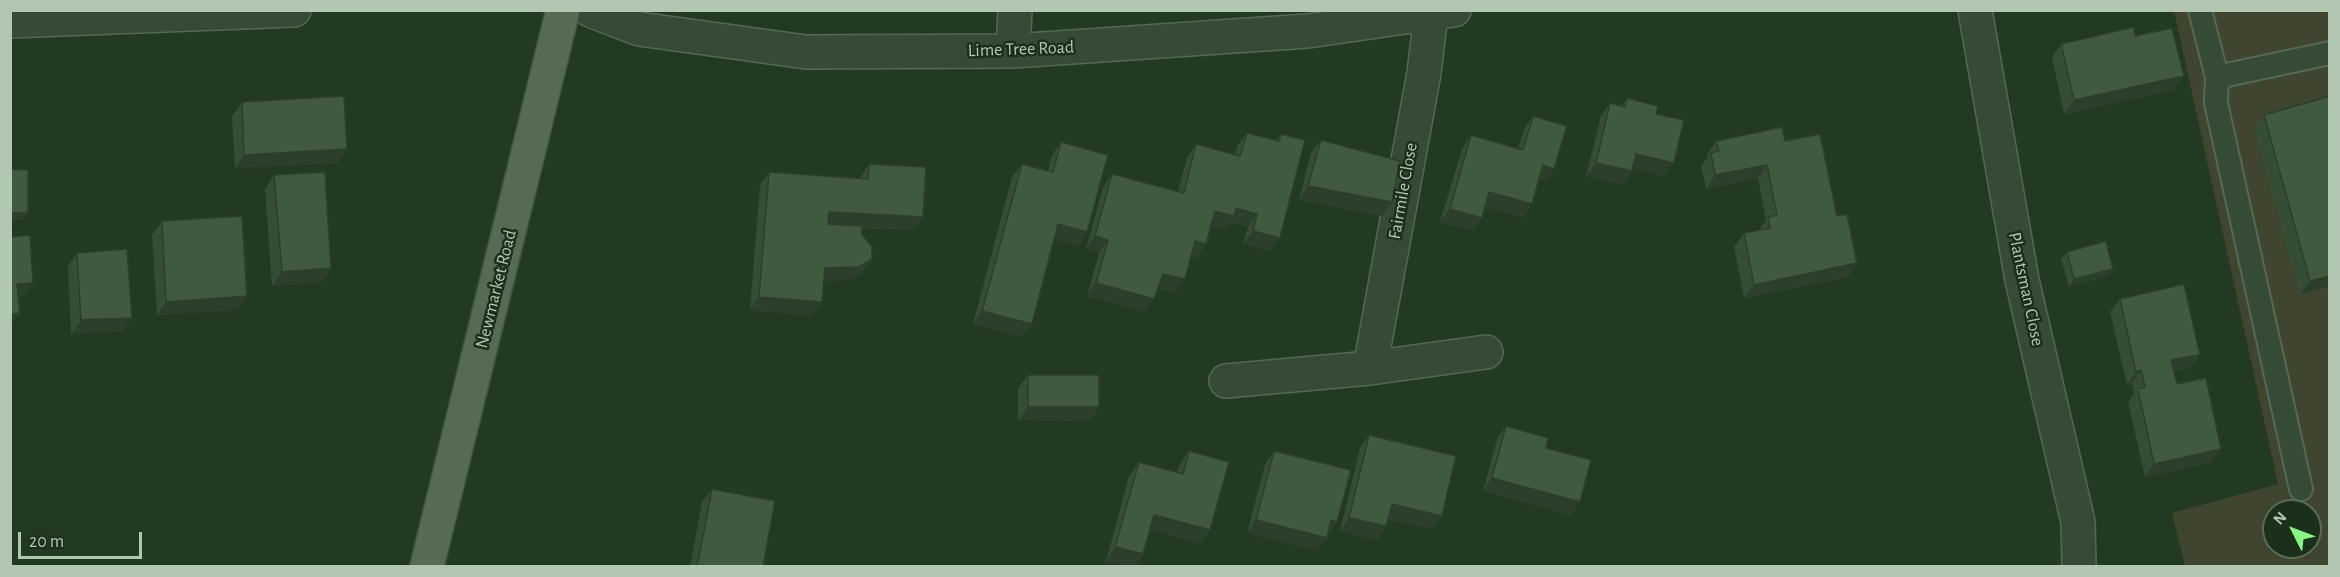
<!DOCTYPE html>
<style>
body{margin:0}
#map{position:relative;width:2340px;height:577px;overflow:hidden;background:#233a22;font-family:"Alegreya Sans",sans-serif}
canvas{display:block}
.frame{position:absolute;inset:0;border:12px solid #b1c7b1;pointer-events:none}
.north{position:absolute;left:2262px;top:499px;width:60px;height:60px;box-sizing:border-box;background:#1c2f1b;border:2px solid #586c57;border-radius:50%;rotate:312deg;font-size:16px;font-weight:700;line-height:24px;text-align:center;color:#b1c7b1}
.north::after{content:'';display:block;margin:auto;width:21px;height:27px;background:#86f785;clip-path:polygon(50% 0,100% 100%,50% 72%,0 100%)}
.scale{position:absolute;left:18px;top:532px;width:124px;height:27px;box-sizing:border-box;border:3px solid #b1c7b1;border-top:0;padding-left:8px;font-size:18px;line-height:21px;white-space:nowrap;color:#b1c7b1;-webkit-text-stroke:4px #1c2f1b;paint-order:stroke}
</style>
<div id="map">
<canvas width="2340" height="577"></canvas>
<div class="frame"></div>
<div class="north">N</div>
<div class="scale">20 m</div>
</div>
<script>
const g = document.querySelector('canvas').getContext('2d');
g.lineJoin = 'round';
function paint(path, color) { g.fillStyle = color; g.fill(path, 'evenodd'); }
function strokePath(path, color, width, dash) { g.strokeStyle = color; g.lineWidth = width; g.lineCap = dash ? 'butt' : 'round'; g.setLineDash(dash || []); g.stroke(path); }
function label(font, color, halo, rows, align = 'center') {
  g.font = font + ' "Alegreya Sans",sans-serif'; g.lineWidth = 5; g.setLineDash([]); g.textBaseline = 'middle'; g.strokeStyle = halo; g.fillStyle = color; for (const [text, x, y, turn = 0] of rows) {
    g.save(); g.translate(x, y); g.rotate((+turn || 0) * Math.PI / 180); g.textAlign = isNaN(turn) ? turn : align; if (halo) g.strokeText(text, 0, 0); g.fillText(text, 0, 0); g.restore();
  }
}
paint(new Path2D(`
 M2174,11h155v555h-144l-13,-53 106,-29zM2274,511h36v36h-36z`), '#3f452e');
const lane = new Path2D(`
 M2200,10l17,67 113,-24
 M2217,77l-1,26 85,386`);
const street = new Path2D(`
 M590,10l49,19 167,23 207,-1 295,-20 146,-21
 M1975,10l47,270 56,242 1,44
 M10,21l284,-11
 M1013,51l2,-41
 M1370,368l54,-295 7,-59
 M1226,381l144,-13 116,-16`);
const primary = new Path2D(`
 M427,566l136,-556`);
strokePath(lane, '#546854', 26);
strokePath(street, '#546854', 36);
strokePath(primary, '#40543f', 36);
strokePath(lane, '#364b36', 22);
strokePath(street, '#364b36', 33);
strokePath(primary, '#556b54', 33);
paint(new Path2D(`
 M2135,36l39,54 -110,24 -12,-57 9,-13z
 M2330,96v190l-30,9 -46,-167 10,-13z
 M1627,98l29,16 8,62 -31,-8 -1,3 -9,14 -37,-9 15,-60 9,-13 12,3z
 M242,102l96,61 -103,5 -3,-52z
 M1533,116l21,53 -9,13 -6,-2 -16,38 -38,-11 -12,24 -33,-9 22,-73 9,-14 47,14 6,-20z
 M1247,133l29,7 5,-6 -1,104 -10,13 -27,-7 5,-17 -18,-5 -5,8 -14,-4 -5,18 -9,14 -6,-2 -6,23 -10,14 -17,-5 -13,24 -58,-16 12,-43 -13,-4 17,-62 9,-13 66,18 9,-34 9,-14 39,10 2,-8z
 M1321,140l61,76 -83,-16 12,-47z
 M1716,141h69l52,75 20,47 -9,14 -104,21 -10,-51 10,-14 15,-3 7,-10 -8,-42 -52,11 -5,-23 7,-9 -1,-3z
 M1061,142l26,90 -9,14 -24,-7 -22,85 -10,13 -49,-13 39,-147 10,-13 26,7 4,-16z
 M869,164l45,66 -52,-2v45l-12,7 -26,1 -11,35 -63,-6 10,-125 9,-13 91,6z
 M274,175l57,93 -9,14 -50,4 -7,-97z
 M162,221l76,89 -81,5 -5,-80z
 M2067,252l46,17 -6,7 -38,11 -8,-28z
 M77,253l55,65 -10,13 -51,3 -3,-68z
 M2120,299l71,69 -17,3 3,13 35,78 -67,15 -17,-75 6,-8 -2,-10 -5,1 -17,-73z
 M1028,375l71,32 -9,14 -72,-1v-32z
 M1506,426l40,22 25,67 -88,-24 14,-52z
 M1369,435l73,81 -10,13 -44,-10 -2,7 -9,14 -37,-9 20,-83z
 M1189,451l12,93 -51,-15 -15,38h-5l-24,-6 23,-85 10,-14 38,11 3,-9z
 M1274,451l63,71 -20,29 -70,-18 18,-69z
 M712,489l51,78h-73l12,-65z`), '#364d35');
paint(new Path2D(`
 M2184,76l-10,14 -110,24 10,-14z
 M347,149l-9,14 -103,5 9,-13z
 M1636,154l38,9 -10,13 -37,-9z
 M1596,163l36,8 -9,14 -37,-9z
 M1543,165l11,4 -9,13 -11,-3z
 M1767,165l-9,13 -52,11 9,-14z
 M1308,186l84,16 -10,14 -83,-16z
 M1489,192l43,12 -9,14 -43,-12z
 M1236,208l21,6 -9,13 -18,-5 -5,8 -19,-6 9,-13z
 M1450,209l32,9 -9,13 -33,-9z
 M829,212l94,5 -9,13 -94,-5z
 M10,213h18l-5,7h-13z
 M1058,224l29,8 -9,14 -29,-8z
 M1253,231l27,7 -10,13 -27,-7z
 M1095,236l13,4 -9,13 -13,-4z
 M1195,241l11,3 -9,14 -11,-3z
 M872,259l-10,14 -12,7 -34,2 9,-14z
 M1857,263l-9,14 -104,21 10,-13z
 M331,268l-9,14 -50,4 10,-14z
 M2113,269l-6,7 -38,11 5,-8z
 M1163,274l22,5 -10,14 -22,-6z
 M2330,276v10l-30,9 10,-14z
 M33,283l-9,13 -14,1 7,-13z
 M1096,283l58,16 -9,13 -58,-16z
 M247,296l-9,14 -81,5 9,-13z
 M759,297l63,5 -9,14 -63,-6z
 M982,311l50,13 -10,13 -49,-13z
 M20,313l-10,13v-12z
 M132,318l-10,13 -51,3 10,-14z
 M2200,355l-9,13 -29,6 9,-14z
 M2141,370l-9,14 -5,1 9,-13z
 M1028,407h71l-9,14 -72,-1z
 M2221,449l-9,13 -67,15 9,-13z
 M1492,478l88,24 -9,13 -88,-24z
 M1392,504l50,12 -10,13 -49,-12z
 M1154,515l56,15 -9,14 -57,-16z
 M1349,518l37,8 -9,14 -37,-9z
 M1256,520l71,18 -10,13 -70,-18z
 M1331,520l6,2 -9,13 -6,-1z
 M1115,547l28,7 -8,13h-5l-24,-6z`), '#2c3f2b');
const building = new Path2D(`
 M2134,27l1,9 37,-8 12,48 -110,24 -13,-56z
 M344,96l3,53 -103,6 -2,-53z
 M2330,96v180l-20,5 -46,-166z
 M1627,98l31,8 -2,8 28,6 -10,43 -38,-9 -4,17 -36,-8 14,-60 15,4z
 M1533,116l34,10 -13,43 -11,-4 -11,39 -43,-12 -7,26 -32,-9 21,-74 52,15z
 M1782,127l3,14 35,-7 17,82 10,-2 10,49 -103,22 -10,-52 26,-5 -2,-11 9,-2 -10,-50 -52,10 -4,-22 8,-2 -3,-10z
 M1247,133l32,8 2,-7 24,6 -25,98 -27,-7 4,-17 -21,-6 -2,8 -19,-5 -9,33 -11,-3 -10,38 -22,-5 -9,25 -58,-16 12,-43 -13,-4 17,-62 72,19 12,-49 44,12z
 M1321,140l79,21 -8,41 -84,-16z
 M1061,142l47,13 -21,77 -29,-8 -26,100 -50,-13 40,-147 31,8z
 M869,164l57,3 -3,50 -94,-5 -1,12 34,2v9l10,11v13l-13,8 -34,1 -3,34 -63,-5 10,-125 99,7z
 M10,169l18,1v43h-18z
 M325,172l6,96 -49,4 -8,-97z
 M242,216l5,80 -81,6 -4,-81z
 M30,235l3,48 -16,1 3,29 -10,1v-77z
 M2106,241l7,28 -39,10 -7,-27z
 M127,249l5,69 -51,2 -4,-67z
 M2184,284l16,71 -29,5 6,24 29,-6 15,71 -67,15 -16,-75 7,-2 -4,-17 -5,2 -16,-73z
 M1028,375h71v32h-71z
 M1506,426l42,12 -2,10 45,12 -11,42 -88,-24z
 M1369,435l87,21 -14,60 -50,-12 -6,22 -37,-8z
 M1189,451l40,11 -19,68 -56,-15 -11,39 -28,-7 24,-85 44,12z
 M1274,451l77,19 -14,52 -6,-2 -4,18 -71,-18z
 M712,489l63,12 -12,66h-66z`);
paint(building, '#3f5a3e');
strokePath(building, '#2c3f2b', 1.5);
label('18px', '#b1c7b1', '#1c2f1b', [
 ["Lime Tree Road",1021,49,-2],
 ["Fairmile Close",1403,191,-80],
 ["Newmarket Road",496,289,-76],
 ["Plantsman Close",2026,289,78]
]);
</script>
